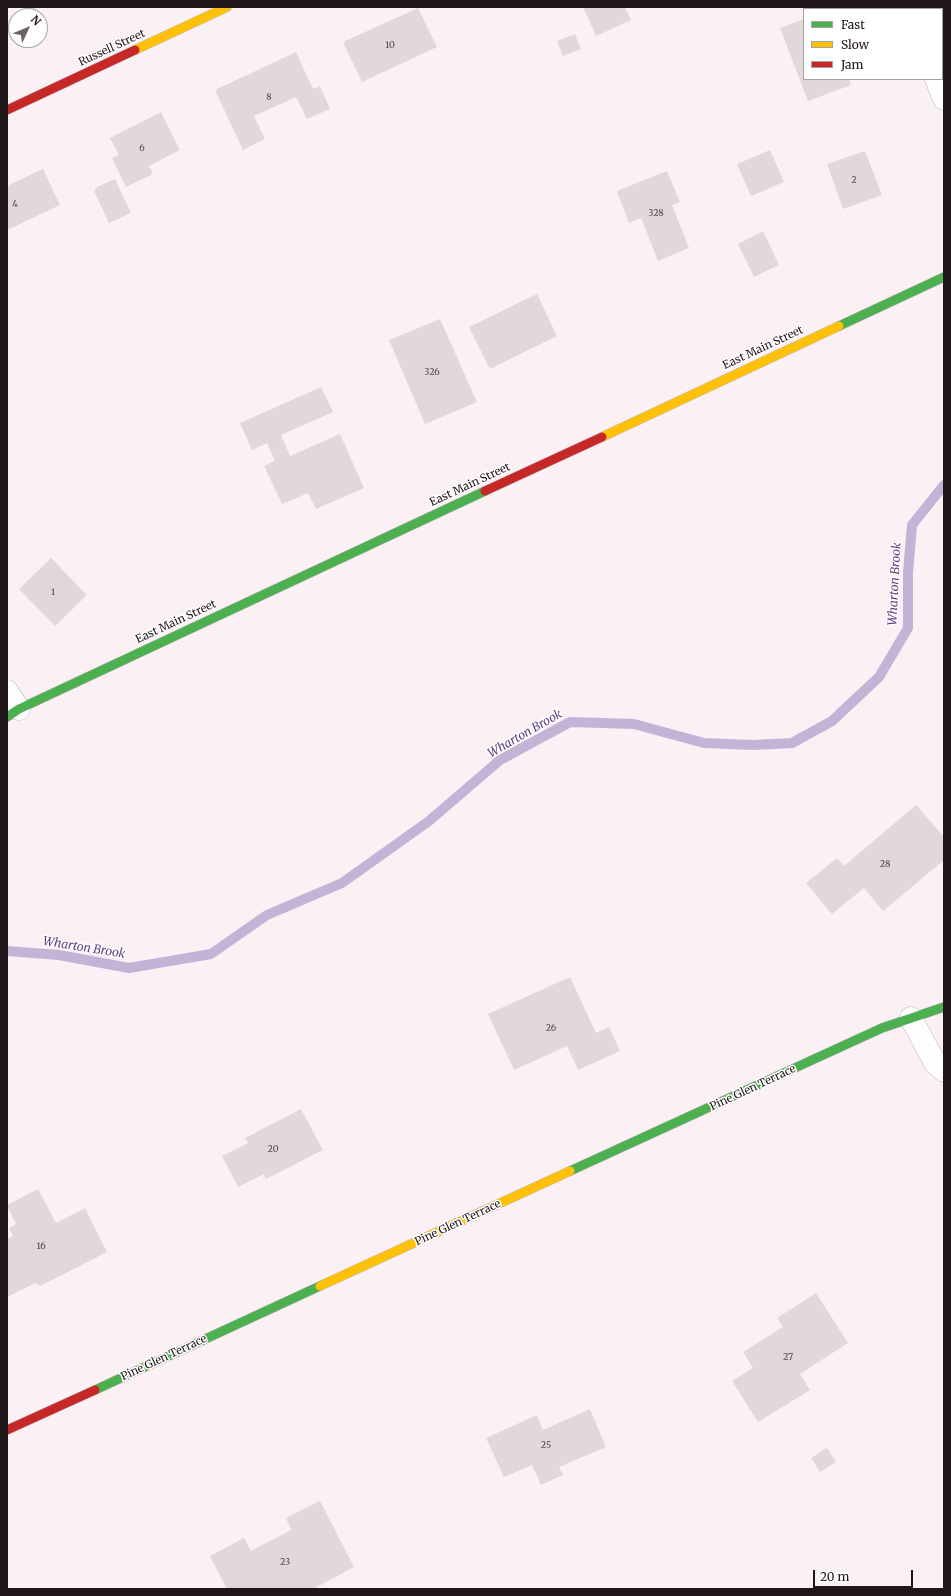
<!DOCTYPE html>
<style>
body{margin:0}
#map{position:relative;width:951px;height:1596px;overflow:hidden;background:#fbf0f3;font-family:Merriweather,serif}
canvas{display:block}
.frame{position:absolute;inset:0;border:8px solid #201619;pointer-events:none}
.legend{position:absolute;left:803px;top:8px;width:140px;height:72px;box-sizing:border-box;background:#fff;border:1px solid #a6a2a3;margin:0;padding:5px 7px;list-style:none;font-size:12px;color:#201619}
.legend li{display:flex;align-items:center;gap:8px;height:20px}
.legend b{width:20px;border:1px solid #a6a2a3}
.north{position:absolute;left:8px;top:8px;width:40px;height:40px;box-sizing:border-box;background:#fff;border:1px solid #a6a2a3;border-radius:50%;rotate:46deg;font-size:11px;font-weight:700;line-height:16px;text-align:center;color:#201619}
.north::after{content:'';display:block;margin:auto;width:14px;height:18px;background:#6d6265;clip-path:polygon(50% 0,100% 100%,50% 72%,0 100%)}
.scale{position:absolute;left:813px;top:1570px;width:100px;height:18px;box-sizing:border-box;border:2px solid #201619;border-top:0;padding-left:5px;font-size:12px;line-height:14px;white-space:nowrap;color:#201619;-webkit-text-stroke:3px #fff;paint-order:stroke}
</style>
<div id="map">
<canvas width="951" height="1596"></canvas>
<div class="frame"></div>
<ul class="legend">
<li><b style="height:5px;background:#4caf50"></b>Fast</li>
<li><b style="height:5px;background:#ffc107"></b>Slow</li>
<li><b style="height:5px;background:#c62828"></b>Jam</li>
</ul>
<div class="north">N</div>
<div class="scale">20 m</div>
</div>
<script>
const g = document.querySelector('canvas').getContext('2d');
g.lineJoin = 'round';
function strokePath(path, color, width, dash) { g.strokeStyle = color; g.lineWidth = width; g.lineCap = dash ? 'butt' : 'round'; g.setLineDash(dash || []); g.stroke(path); }
function paint(path, color) { g.fillStyle = color; g.fill(path, 'evenodd'); }
function label(font, color, halo, rows, align = 'center') {
  g.font = font + ' Merriweather,serif'; g.lineWidth = 3; g.setLineDash([]); g.textBaseline = 'middle'; g.strokeStyle = halo; g.fillStyle = color; for (const [text, x, y, turn = 0] of rows) {
    g.save(); g.translate(x, y); g.rotate((+turn || 0) * Math.PI / 180); g.textAlign = isNaN(turn) ? turn : align; if (halo) g.strokeText(text, 0, 0); g.fillText(text, 0, 0); g.restore();
  }
}
strokePath(new Path2D(`
 M7,951l52,4 70,13 82,-14 56,-39 75,-32 87,-62 71,-61 70,-38 64,2 70,19 49,2 39,-2 40,-22 47,-44 29,-49v-55l4,-48 32,-40`), '#c4b3d7', 10);
paint(new Path2D(`
 M24,7h15l-12,6z
 M583,7h42l6,13 -35,16z
 M418,8l19,39 -75,35 -19,-40z
 M804,19v60h45l2,6 -43,16 -28,-73z
 M575,34l6,15 -18,7 -6,-15z
 M296,52l17,37 7,-3 10,23 -23,10 -11,-22 -42,19 11,23 -22,11 -28,-60z
 M161,112l19,38 -31,16 4,8 -27,13 -14,-29 7,-3 -9,-17z
 M770,150l14,32 -33,14 -14,-32z
 M865,151l17,44 -39,14 -16,-45z
 M43,169l17,36 -53,25v-44z
 M667,171l13,31 -8,3 17,43 -31,13 -17,-43 -12,5 -12,-31 2,-2z
 M115,179l16,34 -22,10 -15,-32 3,-4z
 M763,231l16,34 -25,12 -16,-33z
 M537,294l20,42 -67,33 -21,-42z
 M440,319l37,83 -52,22 -36,-84z
 M321,387l12,25 -52,23 9,21 50,-22 24,54 -48,21 -8,-16 -26,11 -18,-38 11,-5 -8,-18 -15,7 -12,-27z
 M51,558l36,37 -32,31 -36,-37z
 M916,805l28,32v23l-61,51 -19,-23 -32,26 -26,-31 31,-25 7,8z
 M570,977l26,56 13,-6 11,24 -42,19 -11,-24 -53,24 -26,-56z
 M301,1109l22,41 -57,29 -2,-5 -26,13 -16,-31 26,-13 -3,-5z
 M38,1189l18,34 29,-15 22,44 -67,34 -5,-3 -28,14v-58l6,-3 -4,-8 7,-4 -9,-19z
 M816,1293l32,50 -48,31 10,16 -52,32 -26,-41 21,-13 -10,-16 40,-25 -6,-9z
 M590,1409l16,38 -47,20 4,8 -22,10 -9,-20 -28,12 -18,-39 51,-23 6,15z
 M827,1448l9,14 -16,10 -9,-14z
 M320,1501l34,66 -41,22h-86l-17,-33 34,-18 7,13 40,-21 -5,-12z`), '#e3d8d9');
const street = new Path2D(`
 M910,7v2
 M936,79l8,20
 M7,691l12,18
 M911,1018l24,45 9,8`);
const fast = new Path2D(`
 M839,326l105,-49
 M7,717l12,-8 466,-218
 M570,1171l312,-143 62,-21
 M95,1390l225,-104`);
const slow = new Path2D(`
 M135,50l92,-43
 M602,437l237,-111
 M320,1286l250,-115`);
const jam = new Path2D(`
 M7,110l128,-60
 M485,491l117,-54
 M7,1430l88,-40`);
strokePath(street, '#c1b7ba', 23);
strokePath(fast, '#c1b7ba', 10);
strokePath(slow, '#c1b7ba', 10);
strokePath(jam, '#c1b7ba', 10);
strokePath(street, '#fefdfd', 22);
strokePath(fast, '#4caf50', 9);
strokePath(slow, '#ffc107', 9);
strokePath(jam, '#c62828', 9);
label('9px', '#514649', null, [
 ["10",390,45],
 ["8",269,97],
 ["6",142,148],
 ["2",854,180],
 ["4",15,204],
 ["328",656,213],
 ["326",432,372],
 ["1",53,592],
 ["28",885,864],
 ["26",551,1028],
 ["20",273,1149],
 ["16",41,1246],
 ["27",788,1357],
 ["25",546,1445],
 ["23",285,1562]
]);
label('11px', '#201619', '#fff', [
 ["Russell Street",112,48,-25],
 ["East Main Street",763,348,-25],
 ["East Main Street",470,485,-25],
 ["East Main Street",176,622,-25],
 ["Pine Glen Terrace",753,1088,-25],
 ["Pine Glen Terrace",458,1223,-25],
 ["Pine Glen Terrace",164,1358,-25]
]);
label('italic 12px', '#604383', '#fff', [
 ["Wharton Brook",895,584,-87],
 ["Wharton Brook",525,734,-30],
 ["Wharton Brook",84,948,9]
]);
</script>
